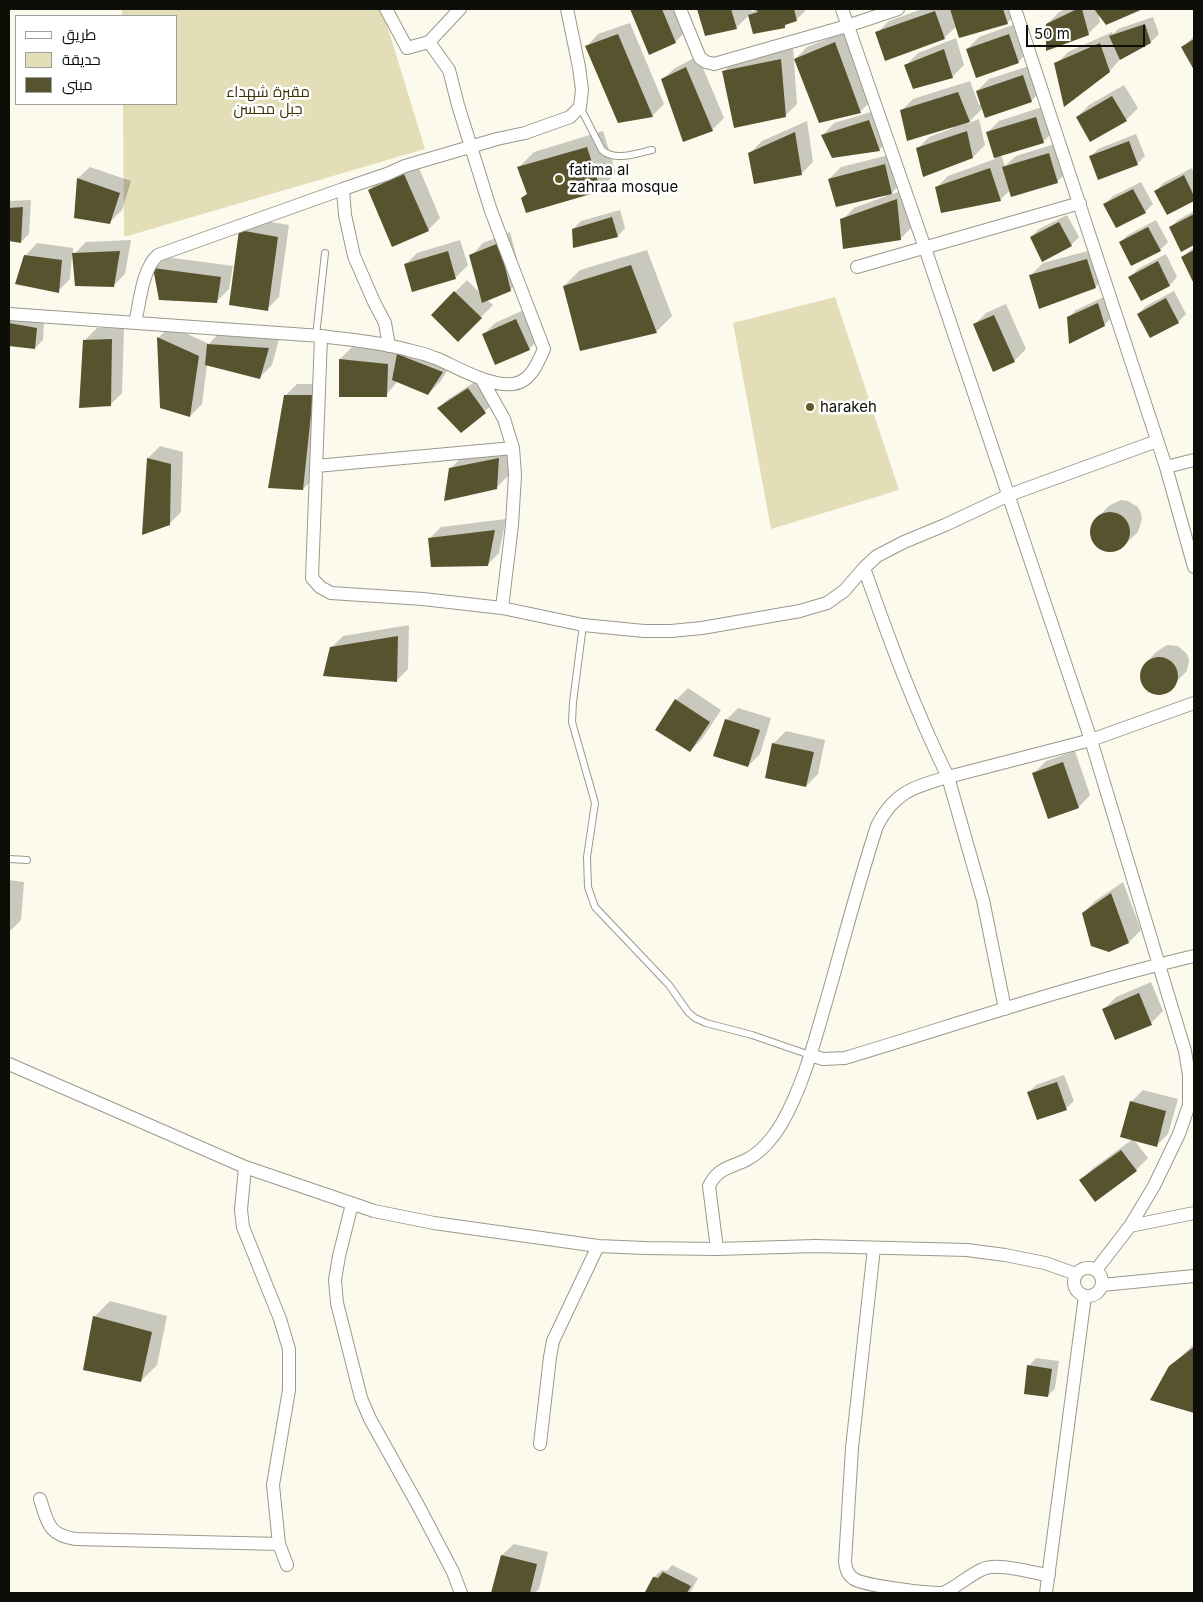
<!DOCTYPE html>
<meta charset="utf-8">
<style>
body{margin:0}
#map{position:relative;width:1203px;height:1602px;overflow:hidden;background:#fcfaec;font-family:Inter,Cairo,sans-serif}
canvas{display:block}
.frame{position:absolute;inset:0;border:10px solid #0e0e09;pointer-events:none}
.legend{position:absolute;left:15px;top:15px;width:162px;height:90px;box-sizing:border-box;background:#fff;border:1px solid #9f9f9d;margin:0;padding:6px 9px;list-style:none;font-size:15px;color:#0e0e09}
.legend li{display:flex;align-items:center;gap:10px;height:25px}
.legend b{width:25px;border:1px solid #9f9f9d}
.scale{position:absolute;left:1026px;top:25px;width:119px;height:22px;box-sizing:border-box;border:2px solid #0e0e09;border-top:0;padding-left:6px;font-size:15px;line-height:18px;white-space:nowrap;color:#0e0e09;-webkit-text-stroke:4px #fff;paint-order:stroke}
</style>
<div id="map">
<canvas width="1203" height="1602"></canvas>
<div class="frame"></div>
<ul class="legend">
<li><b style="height:6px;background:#fff"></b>طريق</li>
<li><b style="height:14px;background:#e3ddb8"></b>حديقة</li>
<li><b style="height:14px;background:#58532f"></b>مبنى</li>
</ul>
<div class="scale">50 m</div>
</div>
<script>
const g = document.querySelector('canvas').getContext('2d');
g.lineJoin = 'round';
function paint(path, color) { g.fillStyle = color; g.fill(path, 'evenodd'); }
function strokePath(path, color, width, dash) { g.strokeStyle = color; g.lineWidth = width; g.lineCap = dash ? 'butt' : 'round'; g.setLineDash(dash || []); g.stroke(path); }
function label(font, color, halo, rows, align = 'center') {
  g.font = font + ' Inter,Cairo,sans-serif'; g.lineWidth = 5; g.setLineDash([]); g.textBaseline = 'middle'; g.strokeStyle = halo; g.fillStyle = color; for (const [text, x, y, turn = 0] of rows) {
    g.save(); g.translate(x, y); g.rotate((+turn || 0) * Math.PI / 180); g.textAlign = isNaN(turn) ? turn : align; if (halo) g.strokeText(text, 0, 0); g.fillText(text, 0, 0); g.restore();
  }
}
paint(new Path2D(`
 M122,9h260l43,140 -301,88 -1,-133h53v-88h-54z
 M835,297l64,193 -128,39 -38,-206z`), '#e3ddb8');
paint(new Path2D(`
 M631,9h48l8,21 -12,12 -26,11z
 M698,9h53l1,3 4,-3h51l-11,11 -8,3 -4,3 -35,-11 -13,13 -30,6z
 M922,9h28v1l2,-1h67v2l-12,12 -50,3 -13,12 -67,-5 12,-12z
 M1066,9h74l-34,15 -8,-11 2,9 -12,12 -41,-10 12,-12z
 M1153,17l6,17 -8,8 -30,16 -11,13 -54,-7 12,-12 44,-20 1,2 5,-5z
 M1021,22l9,28 -12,12 -51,-13 12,-12z
 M630,23l34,81 -12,12 -65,-70 11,-12z
 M847,31l25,69 -12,12 -65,-53 12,-12z
 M1194,36v32l-11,-21z
 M956,38l8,27 -12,12 -46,-12 12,-12z
 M793,48l4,56 -12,12 -62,-44 12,-12z
 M698,56l26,62 -12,12 -50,-50 13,-12z
 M1035,64l8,25 -12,12 -48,7 -16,16 12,-5 6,26 -12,12 -56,-8 12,-12 24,-9v-2l-52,-15 12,-12 57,-18 9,24 2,-1 -4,-13 12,-12z
 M1124,85l14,23 -12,12 -49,-3 12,-12z
 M1048,105l7,25 -12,12 -42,13 4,11 11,-10 45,-14 8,28 -12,12 -47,8 -10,10 -64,-12 12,-12 47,-17 -8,-26 12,-12z
 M881,109l10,29 -12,12 -56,-15 11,-12z
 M807,121l6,41 -12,12 -51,-21 12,-12z
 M603,131l13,42 -16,16 -72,4 -10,-25 16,-16z
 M1136,134l9,22 -8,8 -46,-8 7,-7z
 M897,153l6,28 -13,14 19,-7 3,39 -12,12 -58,-19 12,-12 32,-12 -1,-2 -56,-15 12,-12z
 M417,163l23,55 -12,12 -59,-40 12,-12z
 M90,167l41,14 -9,29 -12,12 -32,-44z
 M1192,168l2,5v26l-27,14 -11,-22 7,-8z
 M1141,182l12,22 -8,8 -40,-8 8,-8z
 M31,200l-2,34 -8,8 -12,-2v-39z
 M620,210l5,18 -7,8 -44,10 -1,-17 8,-8z
 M1194,211v33l-12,6 -12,-22 8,-8z
 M1067,215l12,22 -8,8 -40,-8 8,-8z
 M253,219l36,6 -10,72 -12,12 -26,-78z
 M1156,220l12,22 -8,8 -40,-8 8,-7z
 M510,232l12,46 -12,12 -23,10 6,5 -35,35 -26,-25 35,-35 14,14 -10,-38 12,-13z
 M131,240l-6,34 -12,12 -41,-30 -2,23 -12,12 -33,-35 12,-13 36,5v7l13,-13z
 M460,240l8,25 -12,12 -51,-12 12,-12z
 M1194,247v33l-12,-23z
 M1099,248l8,27 -12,12 -64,-12 12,-12z
 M647,250l25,66 -16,16 -92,-46 16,-16z
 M1166,254l11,23 -7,8 -29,14 -11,-22 8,-8z
 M166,257l67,9 -4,23 -12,12 -63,-32z
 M1174,291l12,23 -8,8 -28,14 -12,-22 8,-8z
 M1106,296l6,21 -8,8 -36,-7 8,-8z
 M1006,304l20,45 -12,12 -40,-36 12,-12z
 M528,308l13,29 -12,12 -46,-14 12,-12z
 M9,314l35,7 -1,19 -8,8 -26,-3z
 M170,326l39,18 11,-12 60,4 -8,29 -12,12 -53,-12 -5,39 -12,12 -32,-78z
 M97,328h27l-2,65 -12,12 -25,-65z
 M410,343l44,17 -14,22 -12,12 -30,-13 -12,14 -46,-36 12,-12 49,6z
 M476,381l17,23 -32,28 -22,-24 8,-8z
 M297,384h27l-9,93 -12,12 -18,-93z
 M160,446l23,6 -2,60 -12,12 -26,10 5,-76z
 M511,447l-3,29 -12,12 -45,-20 12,-12z
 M1121,500l7,1 10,6 3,6 1,6 -4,13 -18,17 -6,2 -13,-2 -5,-3 -5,-11 2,-13 17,-17z
 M506,519l-7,34 -12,12 -58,-26 12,-12z
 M409,625l-1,44 -12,12 -65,-33 12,-12z
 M1167,645l11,1 9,8 2,6 -2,11 -21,21 -5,2 -12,-3 -7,-9 -1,-12 3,-5 12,-13z
 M688,688l33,22 -19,29 -12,12 -14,-51z
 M738,708l33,10 -11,36 -12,12 -22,-46z
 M786,731l39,9 -7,34 -12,12 -32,-43z
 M1075,751l15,44 -11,12 -45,-34 12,-12z
 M9,880l15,2 -3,38 -12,12z
 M1123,882l18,48 -12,12 -20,8 -26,-37 12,-12z
 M1151,982l12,29 -12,12 -47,-14 12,-12z
 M1064,1075l10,26 -8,7 -38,-15 8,-8z
 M1143,1090l35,9 -10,35 -12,12 -22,-6 14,18 -12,12 -55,10 12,-12 40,-29 -2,-37z
 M110,1301l57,15 -10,49 -16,16 -47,-64z
 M1194,1344v68l-42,-12 18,-33z
 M1036,1358l23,3 -4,27 -7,8 -19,-30z
 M514,1544l34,8 -9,37 -4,4 -42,-1 9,-37z
 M672,1565l26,13 -8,15h-41l-2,-1 7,-15 8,-7 5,1z`), '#0003');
paint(new Path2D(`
 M630,9h32l14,34 -27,12z
 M697,9h34l6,20 -32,7z
 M755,9h39l3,12 -12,4v3l-32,6 -5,-19 10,-3z
 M950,9h53l5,15 -49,14z
 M1077,9h5l7,26 -43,16v-27z
 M1094,9h49l-37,16z
 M935,11l10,28 -60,22 -10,-29z
 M1145,24l6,19 -31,17 -11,-24z
 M618,34l35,83 -35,6 -33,-77z
 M1009,34l10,29 -43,15 -10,-29z
 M1194,39v31l-13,-23z
 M835,42l26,71 -42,10 -25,-64z
 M1100,43l10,29 -46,35 -10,-44z
 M944,49l9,29 -40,11 -9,-24z
 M781,59l5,58 -52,11 -12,-57z
 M686,67l27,64 -30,11 -22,-63z
 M1023,75l9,27 -47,16 -9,-27z
 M958,92l12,30 -63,19 -7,-31z
 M1112,96l15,25 -37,21 -14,-25z
 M1036,117l8,26 -50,15 -8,-26z
 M869,120l11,31 -48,7 -11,-23z
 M967,131l6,27 -50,19 -7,-29z
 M795,132l7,43 -48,9 -6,-31z
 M1129,141l9,24 -40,15 -9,-24z
 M587,147l14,44 -75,22 -5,-15 6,-4 -10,-27z
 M1049,153l9,30 -47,14 -9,-30z
 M885,164l7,30 -56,13 -8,-28z
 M990,168l11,33 -60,12 -6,-26z
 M404,174l25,57 -37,16 -24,-57z
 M1184,175l10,21v5l-27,14 -13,-24z
 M77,178l43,15 -10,31 -36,-6z
 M1133,189l13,24 -30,15 -13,-24z
 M897,199l4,41 -58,9 -3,-30z
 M23,207l-2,36 -12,-2v-33z
 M1194,214v31l-13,7 -12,-25z
 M612,217l6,20 -45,11 -1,-19z
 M1059,222l13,24 -30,16 -12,-25z
 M1148,227l13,24 -30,15 -12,-24z
 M239,230l39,7 -10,74 -39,-6z
 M499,243l12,48 -29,12 -13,-48z
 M1194,250v34l-13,-27z
 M120,251l-6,36 -39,-1 -3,-33z
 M448,251l8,28 -44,13 -8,-28z
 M24,255l38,5 -3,33 -44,-9z
 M1087,259l9,29 -57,21 -10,-34z
 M1158,261l12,25 -29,15 -13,-24z
 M631,265l26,68 -77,18 -17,-65z
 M153,268l68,9 -4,26 -58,-3z
 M454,291l28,27 -24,24 -27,-27z
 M1166,298l13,25 -29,15 -13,-24z
 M1098,303l7,23 -36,18 -2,-27z
 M994,315l21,47 -22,10 -20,-48z
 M516,319l14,31 -35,15 -13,-31z
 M9,323l28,5 -2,21 -26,-3z
 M157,337l42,19 -9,61 -30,-9z
 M112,339l-1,67 -32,2 4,-68z
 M207,344l62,4 -9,31 -55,-14z
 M397,354l46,18 -15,23 -36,-15z
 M339,359l49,5 -1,33h-48z
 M468,388l18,25 -25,20 -24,-25z
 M284,395h29l-10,95 -35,-2z
 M147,458l24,6 -1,61 -28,10z
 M499,458l-2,31 -53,12 5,-33z
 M1090 532a20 20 0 1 1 40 0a20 20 0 1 1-40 0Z
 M495,530l-7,36 -57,1 -3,-29z
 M398,636l-1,46 -74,-6 7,-29z
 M1140 676a19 19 0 1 1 38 0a19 19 0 1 1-38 0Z
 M675,699l35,23 -20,30 -35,-22z
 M725,719l35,11 -12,37 -35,-11z
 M772,743l42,9 -8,35 -41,-9z
 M1063,762l16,46 -31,11 -16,-46z
 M1111,893l18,50 -20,9 -18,-6 -9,-33z
 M1139,993l13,32 -37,15 -13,-31z
 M1057,1082l10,28 -30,10 -10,-28z
 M1130,1101l36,10 -9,36 -37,-10z
 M1121,1150l16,21 -42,31 -16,-22z
 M93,1316l59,16 -11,50 -58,-12z
 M1194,1347v66l-44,-13 19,-34z
 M1027,1365l25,4 -4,28 -24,-3z
 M501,1555l36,9 -7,29h-39z
 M663,1572l28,14 -4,7 -42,-1 8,-15 5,1z`), '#58532f');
const service = new Path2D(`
 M580,107l22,43c13,12 35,3 50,0
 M316,336l9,-83
 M583,625l-10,77 -1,20 23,81 -8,54 1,30 7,20 74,78 19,27 7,6 11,5 46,12 58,20
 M9,859l18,1`);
const minor = new Path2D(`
 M680,9l20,49 6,4 8,2 133,-38 51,-17
 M842,9l83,239 166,492 94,311 4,24v30l-10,29 -25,52 -24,40 -34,44
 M1015,9l151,458 28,100
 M429,42l31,-33
 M857,267l223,-64
 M9,314l312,22c29,4 59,6 87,14 10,2 20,5 30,9 20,9 53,28 75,25 18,-2 25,-22 31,-35l-53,-138 -33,-106 -9,-35 -20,-28 -22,6 -21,-39
 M135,323c5,-21 7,-54 23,-68l185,-66
 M321,336l-9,242 8,9 11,6 92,6 79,9 81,17 61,6h27l31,-3 98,-17 27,-8 17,-12 20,-23 13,-12 27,-14 41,-17 64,-30 148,-54
 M389,346l-4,-23 -11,-21 -20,-46 -9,-41 -2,-26 44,-15 18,-8 92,-27 28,-6 45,-16 10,-10 2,-17 -3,-23 -12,-58
 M481,378l23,41 9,29 2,27 -3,50 -10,83
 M316,466l197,-18
 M1166,467l28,-7
 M1005,1009l-22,-109 -35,-123 143,-37 103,-37
 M810,1055l13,4 22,-1c116,-35 231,-74 349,-102
 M9,1064l236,103 129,44 60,12 164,23 47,2 72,1 98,-3 152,4 38,5 40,8 31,11
 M245,1167l-4,43 2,17 37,92 9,30v41l-16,95 6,59 8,21
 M352,1204l-13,52 -4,24 2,23 24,95 9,21 49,88 34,65 8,21
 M1130,1226l64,-13
 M874,1248l-22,200 -7,114c1,7 2,12 9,17 11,7 73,14 89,14 14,-6 26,-18 40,-24 15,-7 49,4 66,6
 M717,1249l-8,-63c9,-19 22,-18 39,-27 13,-7 26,-22 34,-36 21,-37 32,-80 44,-121 17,-59 32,-118 51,-176 17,-34 37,-39 71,-49 -33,-67 -59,-138 -84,-209
 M1074 1282a14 14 0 1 1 28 0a14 14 0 1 1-28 0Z
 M1102,1285l92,-9
 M540,1444l10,-87 3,-16 45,-95
 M40,1499c8,24 8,36 36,40l203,5
 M1046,1593l39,-297`);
strokePath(service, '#9b998c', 8);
strokePath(minor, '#9b998c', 14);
strokePath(service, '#fff', 6);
strokePath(minor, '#fff', 12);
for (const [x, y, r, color] of [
 [559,179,5,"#635b27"],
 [810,407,5,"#635b27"]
]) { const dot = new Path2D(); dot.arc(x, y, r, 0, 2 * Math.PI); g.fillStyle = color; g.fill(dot); strokePath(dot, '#fff', 2); }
label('15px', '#3a3200', '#fff', [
 ["مقبرة شهداء",268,92],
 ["جبل محسن",268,109]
]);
label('15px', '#0e0e09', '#fff', [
 ["fatima al",569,170],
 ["zahraa mosque",569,187],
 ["harakeh",820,407]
], 'left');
</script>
